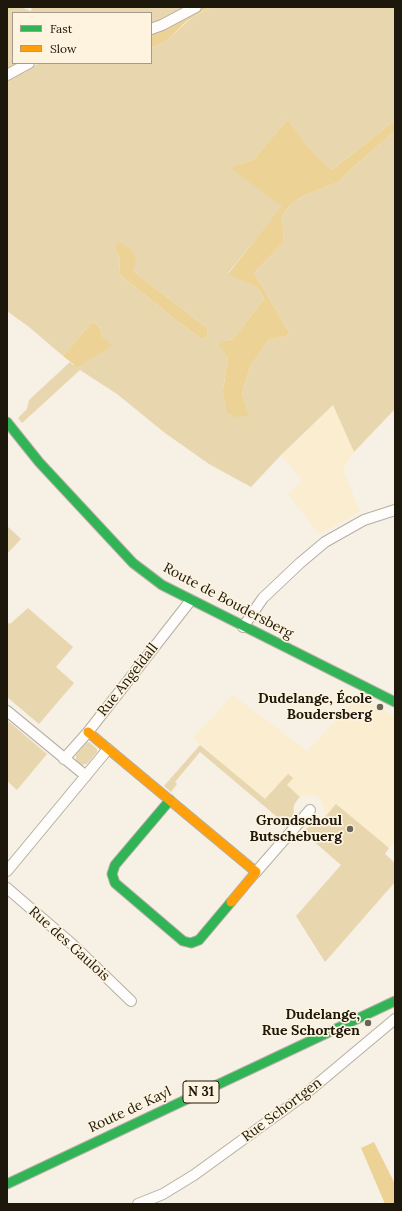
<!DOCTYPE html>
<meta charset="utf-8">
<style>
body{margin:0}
#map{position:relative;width:402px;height:1211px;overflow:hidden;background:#f6f0e5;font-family:Lora,serif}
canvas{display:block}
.frame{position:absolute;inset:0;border:8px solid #1e180c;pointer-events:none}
.legend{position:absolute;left:12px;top:12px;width:140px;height:52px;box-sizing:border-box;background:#fdf3de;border:1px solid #a49b8a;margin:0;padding:5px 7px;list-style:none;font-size:12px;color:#1e180c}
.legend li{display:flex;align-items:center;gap:8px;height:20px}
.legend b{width:20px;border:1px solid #a49b8a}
</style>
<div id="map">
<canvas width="402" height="1211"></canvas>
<div class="frame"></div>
<ul class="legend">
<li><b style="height:5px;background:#30b455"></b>Fast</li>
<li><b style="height:5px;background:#ff9f0a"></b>Slow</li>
</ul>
</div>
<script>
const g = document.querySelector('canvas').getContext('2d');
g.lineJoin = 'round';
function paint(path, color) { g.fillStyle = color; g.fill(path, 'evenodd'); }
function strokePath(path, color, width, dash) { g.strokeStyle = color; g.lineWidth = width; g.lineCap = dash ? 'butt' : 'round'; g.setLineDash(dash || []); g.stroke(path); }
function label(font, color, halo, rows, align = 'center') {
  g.font = font + ' Lora,serif'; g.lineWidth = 3.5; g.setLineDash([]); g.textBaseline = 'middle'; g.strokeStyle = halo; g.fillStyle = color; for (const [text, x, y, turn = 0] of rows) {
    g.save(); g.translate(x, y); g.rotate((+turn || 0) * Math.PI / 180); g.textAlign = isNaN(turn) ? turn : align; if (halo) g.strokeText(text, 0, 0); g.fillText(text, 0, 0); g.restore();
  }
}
paint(new Path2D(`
 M333,405l21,47 -11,17 17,43 -41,22 -31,-40 14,-14 -21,-25z
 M233,695l74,56 50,-54 38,19v126l-6,6 -4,6 10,9v19l-70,80 -29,-46 45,-51 -38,-33 5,-5 7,-2 6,-4 4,-7 -1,-7 -3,-7 -6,-4 -8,-1 -7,2 -14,-12 -21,15 -72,-62z`), '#faedd0');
paint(new Path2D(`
 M7,7h13l11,4 1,-4h158l-39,20v-14h-138v50h3l1,3 -10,5z
 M204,7h191v113l-63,50 -17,-13 -15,-18 -12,-20 -35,41 -17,5 47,41 -55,67 30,15 6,11 -31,40 -10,2 5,16 -5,33 24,26 -5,-22 8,-27 18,-27 19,-4 2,-4 -35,-59 30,-31 -2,-27 10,-12 13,-8 34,-13 13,-14 43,-37v278l-41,43 -21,-47 -52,50 -30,32 -42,-23 -44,-31 -48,-39 -37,-24 -58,53 -4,-5 9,-9 2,-9 41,-38 3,3 29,-28 -3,-11 -7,-4 -29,34 -34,-29 -22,-16v-233l33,-15h111v-16c17,-4 24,-15 36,-25 6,-6 15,-9 22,-14h-6zM115,248l18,23 74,57 1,8 -6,3 -25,-18 -58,-47 1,-16z
 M7,526l14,13 -14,15z
 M28,608l45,39 -17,20 18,16 -35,41 -32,-27v-75l3,2z
 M7,720l40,34 -30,36 -10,-9z
 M89,742l8,7v3l-10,12 -6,1 -5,-4v-6l10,-12z
 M200,745l65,54 23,-25 5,4 -6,7 13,12c-10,10 -5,12 -6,24l-5,6 -89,-75 -25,30 2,2 -6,8 -7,-6z
 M336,804l53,44 -4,6 10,9v19l-70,80 -29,-46 45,-51 -38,-33c6,-7 8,-4 14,-8 8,-5 13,-14 19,-20z`), '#e8d6af');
paint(new Path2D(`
 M195,8h14c-7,4 -15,8 -22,13 -13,11 -18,22 -36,26v-18z
 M288,119c12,20 25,36 44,51l63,-50v11l-43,37 -13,14 -34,13 -13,8 -10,12 2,27 -30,31 35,59 -2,4 -19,4 -18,27 -8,27 6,22 -12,1 -9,-5 -4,-22 5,-33 -9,-11 4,-5 10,-2 31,-40 -6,-11 -30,-14 54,-68 -50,-37 4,-4 17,-5z
 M119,242l12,8 5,9 -3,12 74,57 1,8 -6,3 -25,-18 -58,-47 1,-16 -5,-10z
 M92,322l7,4 3,11 10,9 -35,21 -14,-11z
 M374,1142l21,42v20h-10l-24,-56z`), '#edd296');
const street = new Path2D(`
 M151,29l11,-4 34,-18
 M7,75l22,-12
 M243,627l20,-29 37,-35 25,-21 39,-22 31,-10
 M7,711l79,65
 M64,759l24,-27 103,-132
 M7,871l101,-122
 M256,872l54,-62
 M7,888l65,56 59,57
 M138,1204l25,-10 31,-19 109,-79 92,-77`);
const fast = new Path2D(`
 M7,422l32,40 94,101 29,22 233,117
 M170,800l-55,65 -3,9 3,9 68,58 8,2 8,-3 32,-38
 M7,1184l388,-183`);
const slow = new Path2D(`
 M88,732l168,140 -25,30`);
strokePath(street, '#b5afa4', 12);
strokePath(fast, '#b5afa4', 11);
strokePath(slow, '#b5afa4', 11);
strokePath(street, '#fefdfb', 10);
strokePath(fast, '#30b455', 9);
strokePath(slow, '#ff9f0a', 9);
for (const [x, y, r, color] of [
 [380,707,4,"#6a6458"],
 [350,829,4,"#6a6458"],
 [368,1023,4,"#6a6458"]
]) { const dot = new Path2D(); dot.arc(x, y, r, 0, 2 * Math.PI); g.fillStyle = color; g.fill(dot); strokePath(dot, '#fdf3de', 1.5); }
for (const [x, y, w] of [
 [201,1092,36]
]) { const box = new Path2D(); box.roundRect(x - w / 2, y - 11, w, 22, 3); g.fillStyle = '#fdf3de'; g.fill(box); strokePath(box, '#1e180c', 1); }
label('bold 13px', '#1e180c', null, [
 ["N 31",201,1092]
]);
label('14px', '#1e180c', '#fdf3de', [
 ["Route de Boudersberg",228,601,28],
 ["Rue Angeldall",128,680,-52],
 ["Rue des Gaulois",69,944,42],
 ["Route de Kayl",130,1110,-25],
 ["Rue Schortgen",282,1110,-37]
]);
label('bold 14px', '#1e180c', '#fdf3de', [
 ["Dudelange, École",372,699],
 ["Boudersberg",372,715],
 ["Grondschoul",342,821],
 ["Butschebuerg",342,837],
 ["Dudelange,",360,1015],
 ["Rue Schortgen",360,1031]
], 'right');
</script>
